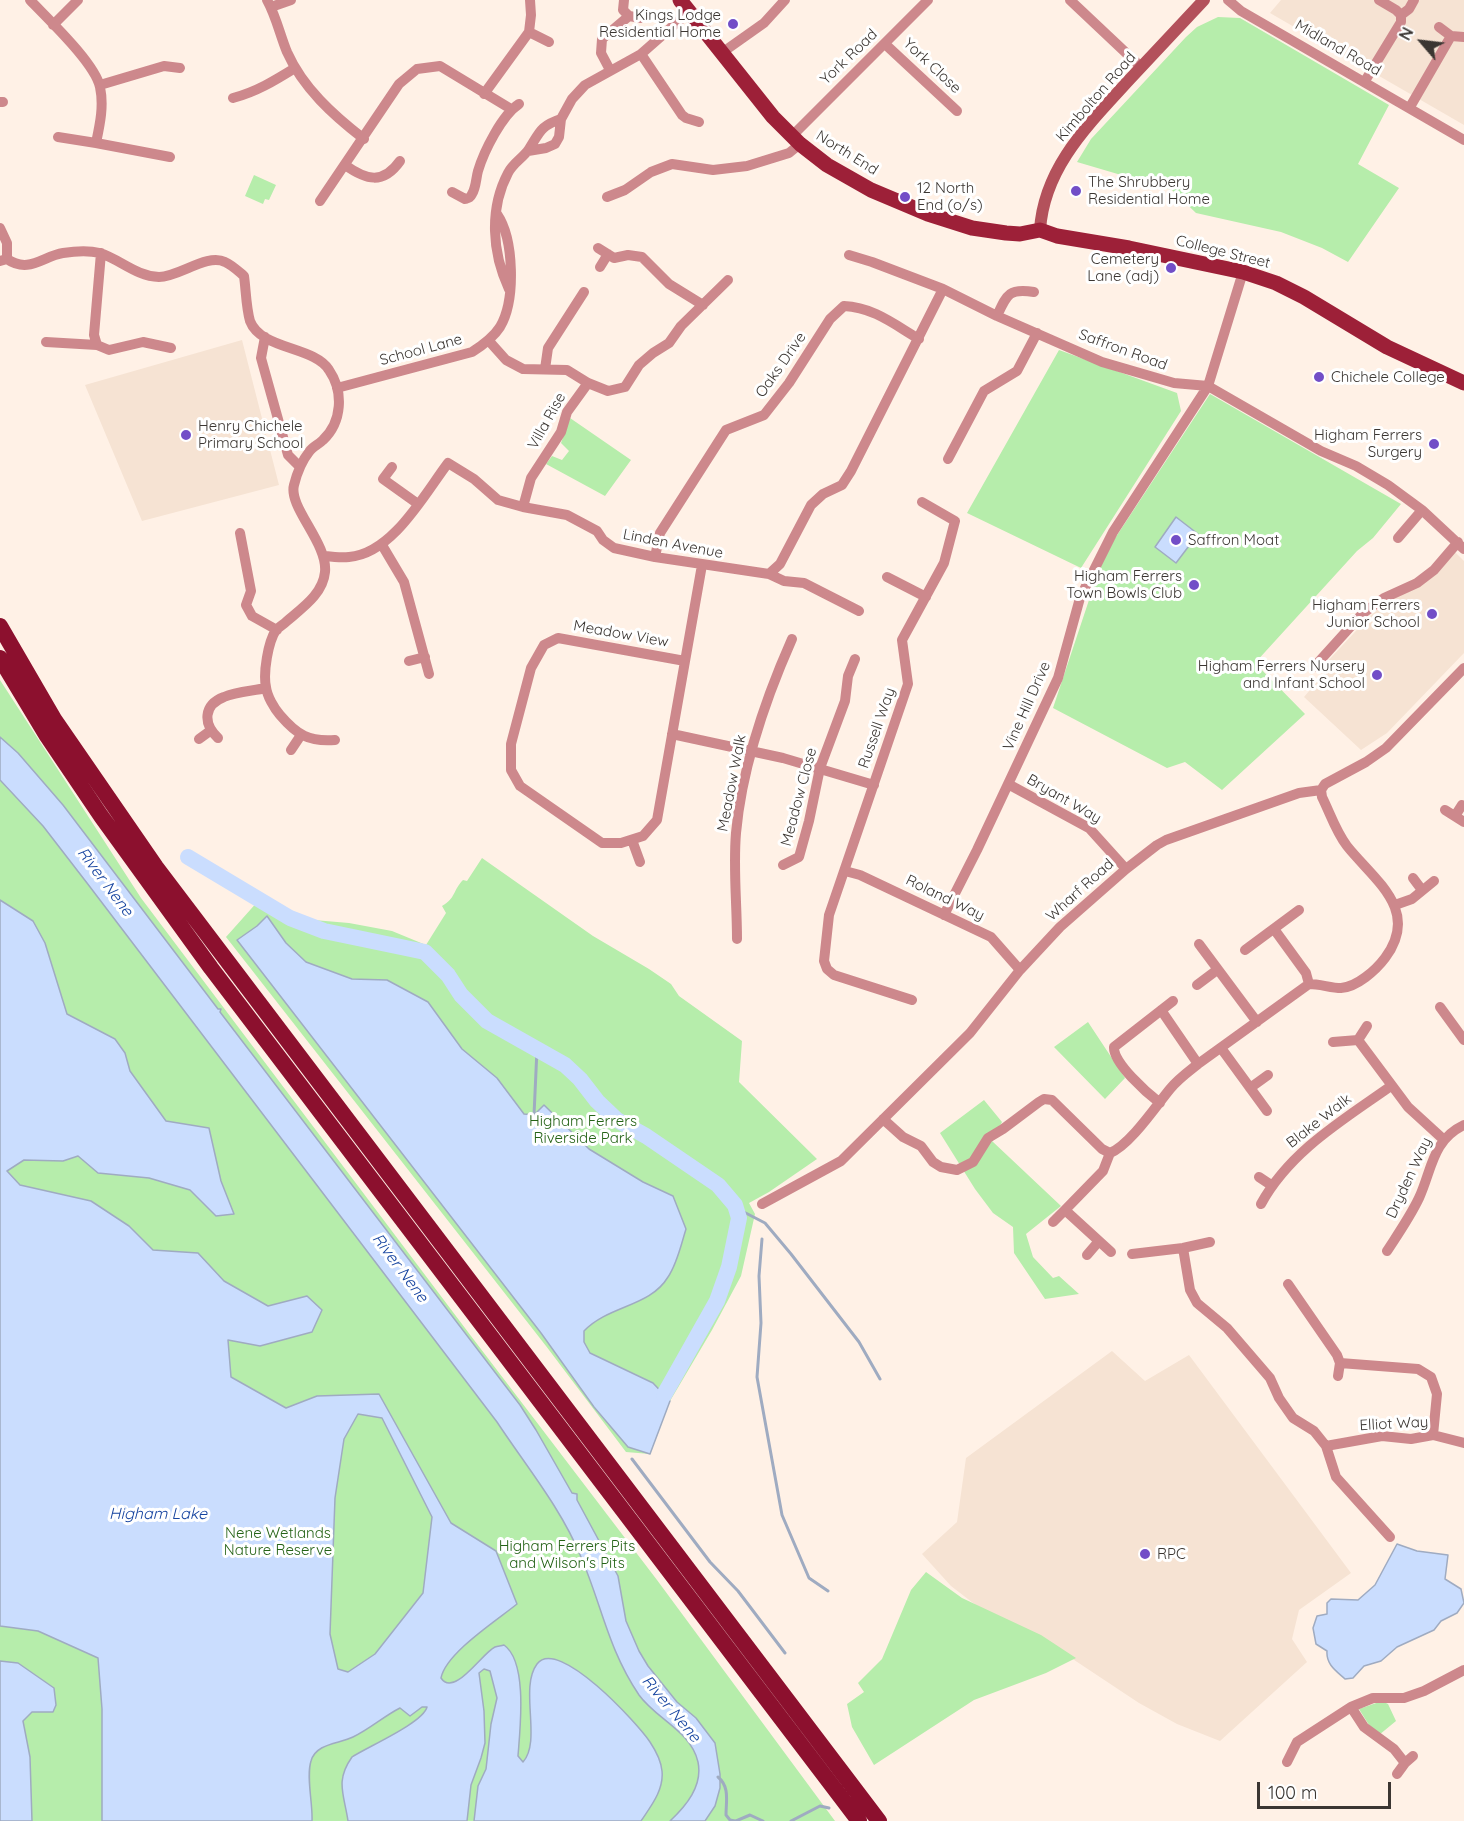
<!DOCTYPE html>
<style>
body{margin:0}
#map{position:relative;width:1464px;height:1821px;overflow:hidden;background:#fff1e6;font-family:Quicksand,sans-serif}
canvas{display:block}
.north{position:absolute;left:1392px;top:12px;width:60px;height:60px;-webkit-text-stroke:4px #fff;paint-order:stroke;rotate:298deg;font-size:16px;font-weight:700;line-height:24px;text-align:center;color:#3b3632}
.north::after{content:'';display:block;margin:auto;width:21px;height:27px;background:#3b3632;clip-path:polygon(50% 0,100% 100%,50% 72%,0 100%)}
.scale{position:absolute;left:1257px;top:1782px;width:134px;height:27px;box-sizing:border-box;border:3px solid #3b3632;border-top:0;padding-left:8px;font-size:18px;line-height:21px;white-space:nowrap;color:#3b3632;-webkit-text-stroke:4px #fff;paint-order:stroke}
</style>
<div id="map">
<canvas width="1464" height="1821"></canvas>
<div class="north">N</div>
<div class="scale">100 m</div>
</div>
<script>
const g = document.querySelector('canvas').getContext('2d');
g.lineJoin = 'round';
function paint(path, color) { g.fillStyle = color; g.fill(path, 'evenodd'); }
function strokePath(path, color, width, dash) { g.strokeStyle = color; g.lineWidth = width; g.lineCap = dash ? 'butt' : 'round'; g.setLineDash(dash || []); g.stroke(path); }
function label(font, color, halo, rows, align = 'center') {
  g.font = font + ' Quicksand,sans-serif'; g.lineWidth = 6; g.setLineDash([]); g.textBaseline = 'middle'; g.strokeStyle = halo; g.fillStyle = color; for (const [text, x, y, turn = 0] of rows) {
    g.save(); g.translate(x, y); g.rotate((+turn || 0) * Math.PI / 180); g.textAlign = isNaN(turn) ? turn : align; if (halo) g.strokeText(text, 0, 0); g.fillText(text, 0, 0); g.restore();
  }
}
paint(new Path2D(`
 M1281,0h183v125l-194,-112z
 M242,340l37,145 -137,36 -57,-136z
 M1454,551l10,10v92l-77,80 -26,17 -57,-53 22,-26v-8l41,-44 20,-18z
 M1112,1351l33,30 44,-26 162,218 -52,37 -7,29 15,23 -87,79 -43,-17 -38,-21 -104,-69 -58,-28 -26,-20 -29,-32 35,-32 9,-64z`), '#f6e3d3');
paint(new Path2D(`
 M1218,17l22,1 149,87 -31,59 41,24 -51,74 -26,-14 -41,-16 -85,-19 -24,-23 -95,-28 14,-23 95,-102 11,-10z
 M254,175l22,10 -7,15 -4,-1 -2,5 -18,-8z
 M1059,350l118,43 4,18 -100,157 -114,-55z
 M1210,394l191,110 -28,34 -16,13 -102,112 50,51 -83,76 -37,-28 -18,6 -114,-60 51,-153z
 M570,418l61,42 -26,36 -59,-32 6,-8 10,4 7,-9 -8,-8z
 M0,680l141,218 330,438 186,244 178,241h-835z
 M482,858l111,78 56,33 22,15 8,12 63,45 -3,41 78,77 -48,33 -20,11 6,11 -14,62 -29,54 -42,71 -20,53 -24,-2 -80,-106 -320,-409 33,-37 31,18 59,5 43,8 34,14 20,-32 -4,-7c14,-8 11,-16 21,-26l4,1z
 M1088,1022l37,56 -20,21 -51,-52z
 M984,1100l18,22 -10,19 69,65 -35,28 7,23 20,21 6,-2 20,18 -34,5 -31,-46 -1,-26 -20,-14 -18,-24 -35,-56z
 M926,1572l36,26 79,37 35,23 -30,15 -72,27 -100,65 -22,-38 -5,-23 17,-12 -6,-9 24,-24 29,-69z
 M1382,1701l6,3 8,17 -17,14 -10,-10 -10,-16z`), '#b6edab');
const water = new Path2D(`
 M1176,517l22,17 -22,29 -21,-16z
 M0,737l18,16 45,52 155,204h3l-1,3 300,393 16,25 36,63 5,1v6l41,76 8,45 13,30 9,15 29,36 19,16 19,25 5,31v14l-5,18 -10,15h-35c16,-15 33,-35 28,-59 -7,-31 -42,-43 -59,-67 -31,-46 -37,-89 -58,-138 -20,-49 -55,-91 -84,-135l-410,-539 -44,-57 -43,-46z
 M0,900l33,21 12,22 22,71 48,25 10,14 5,18 36,50 43,7 12,53 13,33 -18,2 -26,-26 -41,-12 -51,-5 -20,-17 -15,5 -39,-1 -17,11 13,14 71,16 38,25 24,24 45,3 26,28 44,25 39,-10 15,14 -10,22 -52,14 -32,-6 3,37 55,31 31,-12 62,-2 72,129 45,28 21,53c-21,17 -71,49 -76,74 13,20 41,-25 54,-31 3,-1 6,-1 9,-2 24,17 16,84 14,111l5,6c19,-21 -4,-74 14,-98 21,-28 101,60 113,78 6,9 11,18 12,29 2,19 -11,35 -21,50h-167l4,-35 8,-17 5,-45 6,-26 -7,-27 -6,-2 -5,4 5,38 1,32 -4,15 -10,27 -4,36h-119c-4,-27 -13,-40 4,-64 15,-10 71,-34 75,-50h-5l-12,9 -10,-8c-16,8 -30,21 -47,29 -14,7 -37,6 -42,24 -5,16 2,43 1,60h-210v-112l-4,-51 -60,-27 -38,-5zM358,1414l24,4 50,99 -9,76 -48,61 -27,18 -10,-3 -8,-35 5,-136 9,-59z
 M267,916l19,27 20,19 46,17 35,1 41,22 34,47 35,29 27,36 10,1 10,-10 45,44 54,33 30,14 13,33c-5,16 -9,35 -18,48 -18,30 -59,28 -84,54v11l6,11 63,30 17,18 -20,53 -22,-7 -34,-40 -53,-74 -304,-393 20,-14z
 M1397,1544l20,7 31,4 -3,24 16,10 3,14 -7,10 -16,8 -7,9 -37,17 -16,14 -17,5 -11,12 -8,1c-10,-9 -19,-15 -18,-28l-11,-7 -3,-16 4,-12 10,-2v-11l4,-4 27,1 17,-15z
 M0,1661l18,2 36,25 2,17 -3,7h-21l-9,9 7,36 2,64h-32z`);
paint(water, '#caddfe');
strokePath(water, '#9fabc1', 1.5);
strokePath(new Path2D(`
 M534,1115l3,-66
 M736,1208l29,15 26,31 68,88 21,37
 M762,1239l-3,37 2,47 -4,54 25,138 27,63 19,13
 M632,1459l78,103 28,29 47,62
 M718,1777c12,10 8,24 8,38l4,5 5,1
 M736,1821l14,-6 13,6
 M791,1821l29,-15 9,2`), '#9fabc1', 3);
strokePath(new Path2D(`
 M188,857l102,61 34,13 101,21 23,23 13,20 26,26 78,44 15,14 17,22 20,19 29,16 72,49 17,20 4,13 -10,49 -12,34 -53,94`), '#caddfe', 16);
strokePath(new Path2D(`
 M30,0c18,19 65,63 70,87 4,19 0,37 -4,56l74,14
 M267,0c9,16 13,35 20,52 16,36 46,63 77,87
 M1070,0l71,67
 M1228,0l13,11 223,129
 M271,7l20,-7
 M1401,15l8,-6 5,-9
 M629,16l12,2
 M53,25l25,-25
 M1439,27l12,9 13,1
 M529,32l20,10
 M885,44l72,67
 M723,52l41,-29 21,-23
 M641,54l41,61 4,3 13,4
 M610,70l-9,-17 1,-14 27,-23 -6,-6 1,-10
 M1365,81l36,-59v-7l-5,-5 -17,-10
 M100,85l64,-19 16,2
 M484,94l45,-62 2,-17 -1,-15
 M233,98c23,-6 41,-17 62,-30
 M0,102h3
 M1410,107l41,-71
 M792,136l136,-136
 M58,137l38,6
 M528,151l18,-3 9,-4 4,-7 2,-18 11,-20 13,-14 56,-31 49,-43
 M345,165c21,15 38,20 55,-4
 M452,192l13,7c4,-1 5,-1 7,-5 4,-6 4,-16 6,-23 6,-20 24,-56 41,-67
 M607,197l18,-7 26,-18 21,-8 41,6 34,-4 42,-13 11,-9
 M320,201l79,-117 18,-15 23,-3 71,43
 M0,228l7,15v16
 M598,248l16,10 14,-3 14,2 27,27 34,21
 M101,253l-7,82 3,10 12,5 34,-8 28,6
 M849,255l23,7 71,27 54,27 105,46 72,21 34,3 113,65 35,15 32,19 34,25 42,39
 M0,261l7,-2c22,15 36,-3 56,-6 12,-2 25,-3 37,0 21,7 36,23 59,24 20,0 48,-24 66,-15 7,3 13,9 19,14 2,14 2,31 6,45 11,29 64,25 79,49 15,22 13,52 -6,70 -5,5 -11,7 -14,12 -8,10 -12,21 -15,33 -6,22 34,58 31,87 -2,22 -23,36 -38,49 -3,3 -8,6 -11,9 -8,12 -13,43 -10,57 1,9 8,21 14,28 17,20 29,27 55,25
 M600,267l8,-13
 M509,289c-17,-36 -20,-80 -1,-116 5,-10 15,-15 21,-24 11,-17 11,-23 32,-30
 M997,316c10,-22 12,-28 37,-24
 M265,337l-4,21 27,97 11,11
 M489,341l17,19 17,9 44,1 21,13 20,8 17,-4 14,-22 14,-12 16,-10 12,-17 47,-46
 M46,342l51,3
 M545,369l3,-21 36,-56
 M337,388l135,-36c11,-7 21,-14 28,-25 16,-27 14,-88 -3,-113
 M948,459l36,-68 33,-20 20,-38
 M392,467l-9,12 35,25
 M523,507l8,-29 30,-46 6,-20 21,-29
 M240,533l11,58 -5,14 6,11 25,14
 M1398,538l24,-28
 M382,545l22,37 25,92
 M325,556c8,1 16,2 24,1 43,-3 75,-62 99,-94l26,16 24,21 25,7 44,8 30,16 6,9 11,8 41,9 114,17 15,7 20,2 55,28
 M655,557l5,-24 66,-103 38,-15 25,-32 41,-64 14,-13c29,1 51,19 75,33
 M769,574l11,-10 31,-59 12,-11 19,-9 9,-14 92,-182
 M887,577l39,20
 M409,661l16,-4
 M685,661l-127,-23 -14,7 -13,23 -20,76v26l9,16 82,57h19l22,-7 14,-16 45,-255
 M1314,667l48,-53 22,-16 33,-15 17,-13 24,-28
 M672,734l111,24 91,27
 M218,738c-15,-14 -15,-33 6,-41 12,-5 28,-6 42,-9
 M199,739l11,-8
 M291,750l10,-15
 M1008,784l81,44 37,41
 M1445,810l19,12
 M1455,816l7,-11
 M632,840l8,22
 M783,865l16,-8 10,-36 11,-53 25,-67 3,-25 7,-17
 M845,871l15,4 131,62 29,33
 M1413,878l9,12
 M1395,905l17,-6 22,-18
 M944,915l33,-65 81,-172 22,-80 33,-66 95,-146 35,-114
 M1274,929l32,44 3,11
 M737,939c0,-35 -4,-71 -1,-106 6,-67 29,-133 56,-194
 M1199,944l58,78
 M1245,950l54,-40
 M1197,985l20,-15
 M912,1000l-78,-25 -7,-6 -3,-8 5,-46 79,-231 -6,-44 42,-77 11,-42 -33,-19
 M1440,1007l24,33
 M1161,1010l37,54
 M1358,1040l50,67 35,32
 M1333,1042l25,-2 9,-14
 M1221,1048l46,63
 M1250,1088l18,-13
 M1160,1103c-13,-10 -47,-40 -46,-56l59,-46
 M883,1119l20,18 18,9 12,16 8,5 16,3 16,-8 15,-24 15,-9 36,-27 5,-3 8,1 50,49 8,4
 M1110,1153c20,-8 46,-47 60,-64 8,-10 18,-17 28,-25l111,-80c11,0 22,4 32,4 16,-1 35,-18 44,-30 36,-48 -11,-78 -38,-112 -11,-14 -17,-33 -25,-49l-1,-7
 M1110,1153l-7,18 -38,39 46,42
 M1259,1177l12,8
 M762,1204l79,-43 129,-128 50,-63 40,-43 66,-58 31,-24 9,-5 133,-47 22,-3 4,-6 41,-22 20,-14 78,-80
 M1261,1204c29,-53 82,-84 130,-118
 M1053,1222l12,-12
 M1183,1248l7,42 7,13 30,25 43,50 9,20 14,20 21,13 12,15 10,31 54,60
 M1387,1251c11,-17 23,-34 32,-53 13,-28 13,-58 45,-73
 M1132,1254l51,-6 27,-6
 M1087,1255l12,-14
 M1288,1284l49,71 3,8 78,6 13,8 6,17 -4,41
 M1338,1376l2,-13
 M1326,1446l56,-10 29,3 22,-4 31,8
 M1351,1707l13,20 30,22 11,14
 M1287,1762l10,-20 54,-35 22,-9h31l20,-7 40,-21
 M1397,1774l8,-11 8,-7`), '#cd888c', 10);
strokePath(new Path2D(`
 M1040,230c4,-63 49,-106 89,-150 25,-27 50,-53 75,-80`), '#b3515b', 12);
strokePath(new Path2D(`
 M680,0l93,117 27,27 27,21 44,25 57,24 44,14 34,5 14,1 20,-4 17,6 72,12 114,24 33,11 28,14 83,50 77,36`), '#9d2038', 15);
strokePath(new Path2D(`
 M0,626l54,93 102,148 723,954
 M0,658l47,78 54,80 110,152 648,853`), '#8c102e', 16);
for (const [x, y, r, color] of [
 [733,24,6,"#724ec7"],
 [1076,191,6,"#724ec7"],
 [905,197,6,"#724ec7"],
 [1171,268,6,"#724ec7"],
 [1319,377,6,"#724ec7"],
 [186,435,6,"#724ec7"],
 [1434,444,6,"#724ec7"],
 [1176,540,6,"#724ec7"],
 [1194,585,6,"#724ec7"],
 [1432,614,6,"#724ec7"],
 [1377,675,6,"#724ec7"],
 [1145,1554,6,"#724ec7"]
]) { const dot = new Path2D(); dot.arc(x, y, r, 0, 2 * Math.PI); g.fillStyle = color; g.fill(dot); strokePath(dot, '#fff', 2); }
label('15px', '#3b3632', '#fff', [
 ["Kings Lodge",721,15],
 ["Residential Home",721,32],
 ["The Shrubbery",1088,182,"left"],
 ["Residential Home",1088,199,"left"],
 ["12 North",917,188,"left"],
 ["End (o/s)",917,205,"left"],
 ["Cemetery",1159,259],
 ["Lane (adj)",1159,276],
 ["Chichele College",1331,377,"left"],
 ["Henry Chichele",198,426,"left"],
 ["Primary School",198,443,"left"],
 ["Higham Ferrers",1422,435],
 ["Surgery",1422,452],
 ["Saffron Moat",1188,540,"left"],
 ["Higham Ferrers",1182,576],
 ["Town Bowls Club",1182,593],
 ["Higham Ferrers",1420,605],
 ["Junior School",1420,622],
 ["Higham Ferrers Nursery",1365,666],
 ["and Infant School",1365,683],
 ["RPC",1157,1554,"left"]
], 'right');
label('15px', '#3b3632', '#fff', [
 ["Midland Road",1338,48,30],
 ["York Road",849,57,-44],
 ["York Close",932,66,43],
 ["Kimbolton Road",1096,97,-49],
 ["North End",847,153,32],
 ["College Street",1223,252,14],
 ["School Lane",421,350,-15],
 ["Saffron Road",1123,350,20],
 ["Oaks Drive",781,365,-55],
 ["Villa Rise",547,421,-61],
 ["Linden Avenue",673,544,11],
 ["Meadow View",621,634,10],
 ["Vine Hill Drive",1027,706,-66],
 ["Russell Way",877,728,-71],
 ["Meadow Walk",732,783,-79],
 ["Meadow Close",799,797,-75],
 ["Bryant Way",1064,799,30],
 ["Wharf Road",1080,890,-42],
 ["Roland Way",945,898,26],
 ["Blake Walk",1319,1121,-38],
 ["Dryden Way",1409,1178,-65],
 ["Elliot Way",1394,1424,-3]
]);
label('15px', '#256317', '#fff', [
 ["Higham Ferrers",583,1121],
 ["Riverside Park",583,1138],
 ["Nene Wetlands",278,1533],
 ["Nature Reserve",278,1550],
 ["Higham Ferrers Pits",567,1546],
 ["and Wilson's Pits",567,1563]
]);
label('italic 16px', '#1644a0', '#fff', [
 ["River Nene",105,882,53],
 ["River Nene",400,1268,53],
 ["Higham Lake",158,1514],
 ["River Nene",671,1709,50]
]);
</script>
